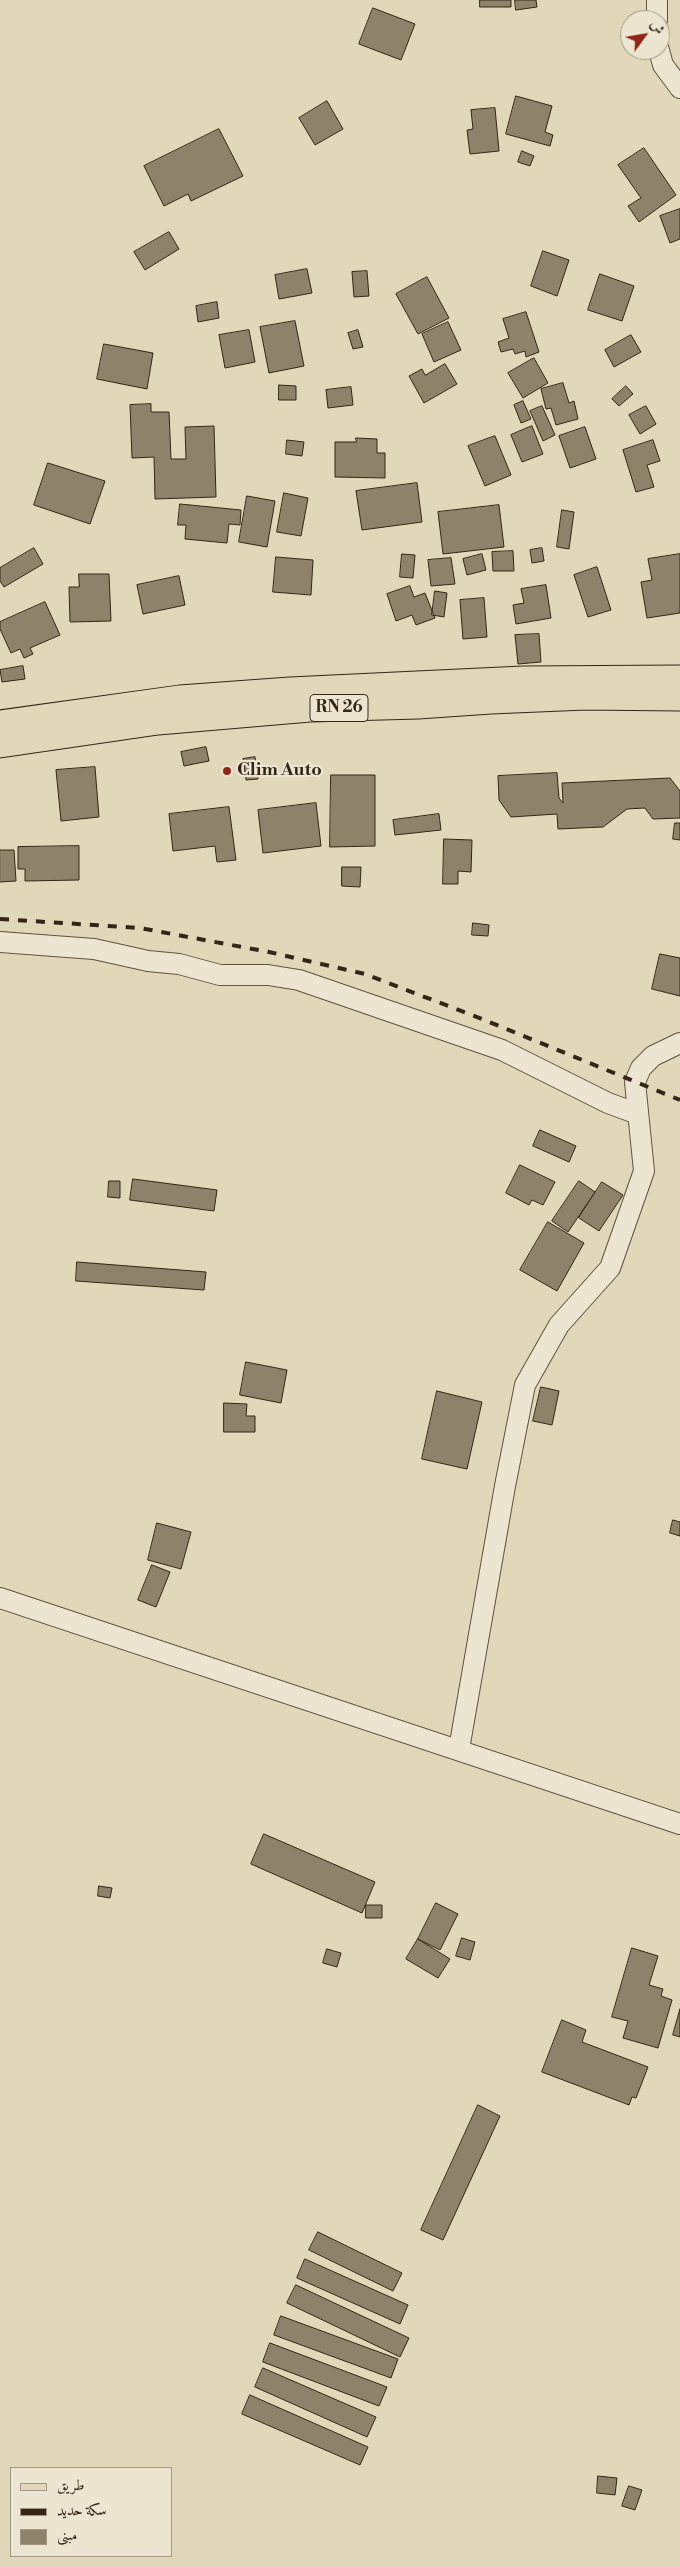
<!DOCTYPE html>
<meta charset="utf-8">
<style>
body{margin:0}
#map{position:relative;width:680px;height:2567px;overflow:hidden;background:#e1d7b9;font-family:"Libre Bodoni",Amiri,serif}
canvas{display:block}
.legend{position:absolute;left:10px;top:2467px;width:162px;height:90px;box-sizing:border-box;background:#ece5d2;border:1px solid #a39887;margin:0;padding:6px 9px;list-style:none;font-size:15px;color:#362516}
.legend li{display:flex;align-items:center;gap:10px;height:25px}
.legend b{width:25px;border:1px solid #a39887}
.north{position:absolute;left:620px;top:10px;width:50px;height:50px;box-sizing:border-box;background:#ece5d2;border:1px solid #a39887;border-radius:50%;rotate:58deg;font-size:14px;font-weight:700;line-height:20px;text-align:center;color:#362516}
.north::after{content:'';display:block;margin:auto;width:18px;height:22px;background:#8f2418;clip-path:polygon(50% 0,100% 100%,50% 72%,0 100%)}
</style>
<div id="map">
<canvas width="680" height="2567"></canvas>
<ul class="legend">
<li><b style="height:6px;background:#e1d7b9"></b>طريق</li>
<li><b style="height:6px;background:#362516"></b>سكة حديد</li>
<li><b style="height:14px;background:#8f826b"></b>مبنى</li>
</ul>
<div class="north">ش</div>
</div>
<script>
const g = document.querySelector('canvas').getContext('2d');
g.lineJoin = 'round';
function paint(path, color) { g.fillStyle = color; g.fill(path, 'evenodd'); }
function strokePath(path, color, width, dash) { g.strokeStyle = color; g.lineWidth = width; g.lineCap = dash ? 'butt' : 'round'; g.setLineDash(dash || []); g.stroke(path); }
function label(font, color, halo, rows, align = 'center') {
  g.font = font + ' "Libre Bodoni",serif'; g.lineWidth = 4.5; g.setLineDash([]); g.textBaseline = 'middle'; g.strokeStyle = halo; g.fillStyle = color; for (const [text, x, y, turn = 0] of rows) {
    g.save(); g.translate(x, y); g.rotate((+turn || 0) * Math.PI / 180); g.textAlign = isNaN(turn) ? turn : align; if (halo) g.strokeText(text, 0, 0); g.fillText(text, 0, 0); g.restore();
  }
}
const building = new Path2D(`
 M480,0h31v7h-31z
 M515,0h21l1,7 -21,3z
 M373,8l42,16 -14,36 -42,-16z
 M516,96l36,10 -7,26 8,3 -3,11 -44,-12z
 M327,101l16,28 -28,16 -16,-27z
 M495,108l4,43 -29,3 -3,-24 6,-1 -2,-19z
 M219,129l24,47 -52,25 -3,-7 -24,12 -20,-40z
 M644,148l32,47 -37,27 -11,-16 13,-8 -23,-33z
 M522,151l12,5 -4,10 -12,-4z
 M680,209v30l-10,4 -10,-27z
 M169,232l10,17 -34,21 -11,-18z
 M543,251l26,9 -12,36 -26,-10z
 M307,269l5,24 -33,6 -4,-24z
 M367,271l2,25 -15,1 -2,-25z
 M600,274l34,12 -12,35 -34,-11z
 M427,277l22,41 -31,16 -22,-40z
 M217,302l2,16 -21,4 -2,-16z
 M526,312l13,40 -13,5 -1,-6 -10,3 -2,-5 -12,3 -3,-10 11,-4 -6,-19z
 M295,321l9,45 -35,7 -9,-46z
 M448,322l13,28 -27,12 -12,-28z
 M249,330l6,32 -30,6 -6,-33z
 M358,330l5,17 -10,2 -5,-16z
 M631,335l10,17 -27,15 -9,-17z
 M104,344l49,9 -6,36 -50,-10z
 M534,358l14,25 -25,15 -15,-25z
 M445,364l12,20 -33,19 -15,-27 13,-7 3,6z
 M563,383l6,20 5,-2 4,18 -22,6 -5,-17 -5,1 -5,-20z
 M279,385l17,1v14h-17z
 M626,386l7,8 -14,12 -7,-7z
 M351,387l2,18 -25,3 -2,-18z
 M523,401l8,18 -10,4 -7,-18z
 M151,404v8h18l2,47h15l-1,-32 29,-1 2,71 -61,2 -1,-42 -22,1 -2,-53z
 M542,406l13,29 -12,6 -13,-30z
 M646,406l10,18 -16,10 -11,-19z
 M532,426l11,28 -21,8 -11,-27z
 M585,427l11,32 -26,9 -11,-32z
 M495,436l16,39 -26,11 -17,-40z
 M356,438l21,1v14h8v25l-50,-1v-35h21z
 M287,440l17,2 -2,14 -16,-2z
 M653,440l7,21 -13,4 7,22 -18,5 -13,-42z
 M48,463l57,18 -15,43 -56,-19z
 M417,483l5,39 -60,8 -6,-39z
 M284,493l24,5 -7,38 -24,-4z
 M247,496l28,5 -8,46 -28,-5z
 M180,504l61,6 -1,15 -11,-1 -2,19 -42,-4 1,-14h-8z
 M499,505l5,42 -61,7 -5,-42z
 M562,510l12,2 -5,37 -12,-2z
 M34,548l9,16 -39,23 -4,-6v-13z
 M542,548l2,13 -12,2 -2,-13z
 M513,551l1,20h-21l-1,-19z
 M402,554l13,1 -2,23 -13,-1z
 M482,554l4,16 -19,5 -4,-16z
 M680,554v59l-33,5 -6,-36 11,-2 -4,-21z
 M276,557l37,3 -2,35 -38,-3z
 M451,558l4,26 -24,2 -3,-26z
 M597,567l14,43 -23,7 -14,-42z
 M79,574h30l2,47 -41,1 -1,-35h10z
 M179,576l6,29 -42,9 -6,-29z
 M546,585l5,33 -35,6 -3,-19 11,-2 -3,-14z
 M410,586l4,11 11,-4 10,25 -19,7 -4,-10 -16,6 -9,-27z
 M435,591l12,2 -3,24 -12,-2z
 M484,598l3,39 -24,2 -3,-39z
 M45,602l15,33 -30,13 3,6 -9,4 -4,-9 -9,4 -11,-24v-7z
 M539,634l2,28 -23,2 -3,-29z
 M23,666l2,13 -23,3 -2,-12z
 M206,747l3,14 -25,5 -3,-14z
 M255,757l3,22 -12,1 -3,-21z
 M95,767l4,50 -38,4 -5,-51z
 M557,773l2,25 4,5 -1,-20 108,-5 10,13v27l-27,1 -8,-11 -18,1 -24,18 -45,2 -1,-15 -46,3 -12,-17 -1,-24z
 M331,775h44v71l-45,1z
 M316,803l5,43 -58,7 -5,-43z
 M229,807l7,53 -19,2 -2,-16 -42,5 -4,-37z
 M439,814l2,16 -46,5 -2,-15z
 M675,823h5v17l-7,-1z
 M444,839l28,1 -1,32 -13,-1v13h-15z
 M79,846v34l-54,1v-12h-7v-22z
 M0,850h14l2,31 -16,1z
 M342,867h19l-1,20 -18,-1z
 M473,923l16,2 -1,11 -16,-1z
 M660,954l20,4v38l-28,-7z
 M540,1130l36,16 -7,16 -36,-16z
 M520,1165l35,17 -12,23 -11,-5 -3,5 -23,-12z
 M133,1179l84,11 -3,21 -84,-11z
 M109,1181h11v17l-12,-1z
 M579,1181l16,11 -27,40 -16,-11z
 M602,1182l21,13 -24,36 -20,-13z
 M548,1222l36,21 -27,48 -37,-21z
 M77,1262l129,10 -2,18 -128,-9z
 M246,1362l41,8 -6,33 -41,-8z
 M541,1387l18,4 -7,34 -19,-4z
 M437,1391l45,11 -15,67 -45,-10z
 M224,1403l23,1 -1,12h9v16h-31z
 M673,1520l7,2v14l-10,-3z
 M157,1523l34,9 -10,37 -33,-9z
 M152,1565l18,7 -14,35 -18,-7z
 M264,1834l111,48 -13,31 -111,-49z
 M99,1886l13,2 -2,10 -12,-2z
 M436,1903l22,11 -18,36 -22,-11z
 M366,1905h16v13h-16z
 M462,1938l13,4 -5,18 -14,-4z
 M418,1939l32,20 -12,19 -32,-19z
 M632,1948l26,8 -9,29 14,4 -2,7 11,4 -14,48 -35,-10 5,-17 -16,-4z
 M327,1949l14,4 -4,14 -14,-4z
 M680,2009v28l-7,-2z
 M562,2020l24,10 -4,12 66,25 -12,31 -4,-1 -3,8 -87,-33z
 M478,2105l22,11 -57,124 -22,-10z
 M318,2232l84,41 -9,18 -84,-41z
 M305,2259l103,46 -8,19 -103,-46z
 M296,2285l113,53 -9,19 -113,-54z
 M281,2316l117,43 -7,19 -117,-43z
 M270,2343l117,44 -8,19 -116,-44z
 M263,2368l113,49 -9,20 -112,-50z
 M250,2395l118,52 -8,18 -118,-51z
 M598,2476l19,2 -2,17 -18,-2z
 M629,2486l13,4 -7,20 -13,-4z`);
paint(building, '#8f826b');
strokePath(building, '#362516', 1);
const minor = new Path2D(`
 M657,0v20
 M659,50l4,15 17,23
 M0,942l94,7 54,12 31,3 41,11h48l31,5 203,70 106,53 30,11
 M0,1598l680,226
 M459,1749l46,-263 20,-101 34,-60 51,-57 34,-97 -9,-89 6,-14 12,-12 27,-13`);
const major = new Path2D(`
 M0,723l180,-25 110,-8 233,-11 157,-1
 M0,745l158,-23 152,-13 108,-3 73,-5 94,-4 95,1`);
strokePath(minor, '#61523f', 22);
strokePath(major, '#362516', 27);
strokePath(minor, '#ece5d2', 20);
strokePath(major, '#e1d7b9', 25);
strokePath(new Path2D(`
 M0,919l140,9 129,24 96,22 117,45 198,81`), '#362516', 4, [9, 9]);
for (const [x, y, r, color] of [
 [227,771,5,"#8f2418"]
]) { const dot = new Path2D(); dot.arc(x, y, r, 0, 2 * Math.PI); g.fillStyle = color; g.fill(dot); strokePath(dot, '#ece5d2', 2); }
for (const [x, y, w] of [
 [339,708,58]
]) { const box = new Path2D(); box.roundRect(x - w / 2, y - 13.5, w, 27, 4); g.fillStyle = '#ece5d2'; g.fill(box); strokePath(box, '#362516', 1); }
label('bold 16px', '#362516', null, [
 ["RN 26",339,708]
]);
label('bold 18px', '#362516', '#ece5d2', [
 ["Clim Auto",237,771]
], 'left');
</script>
